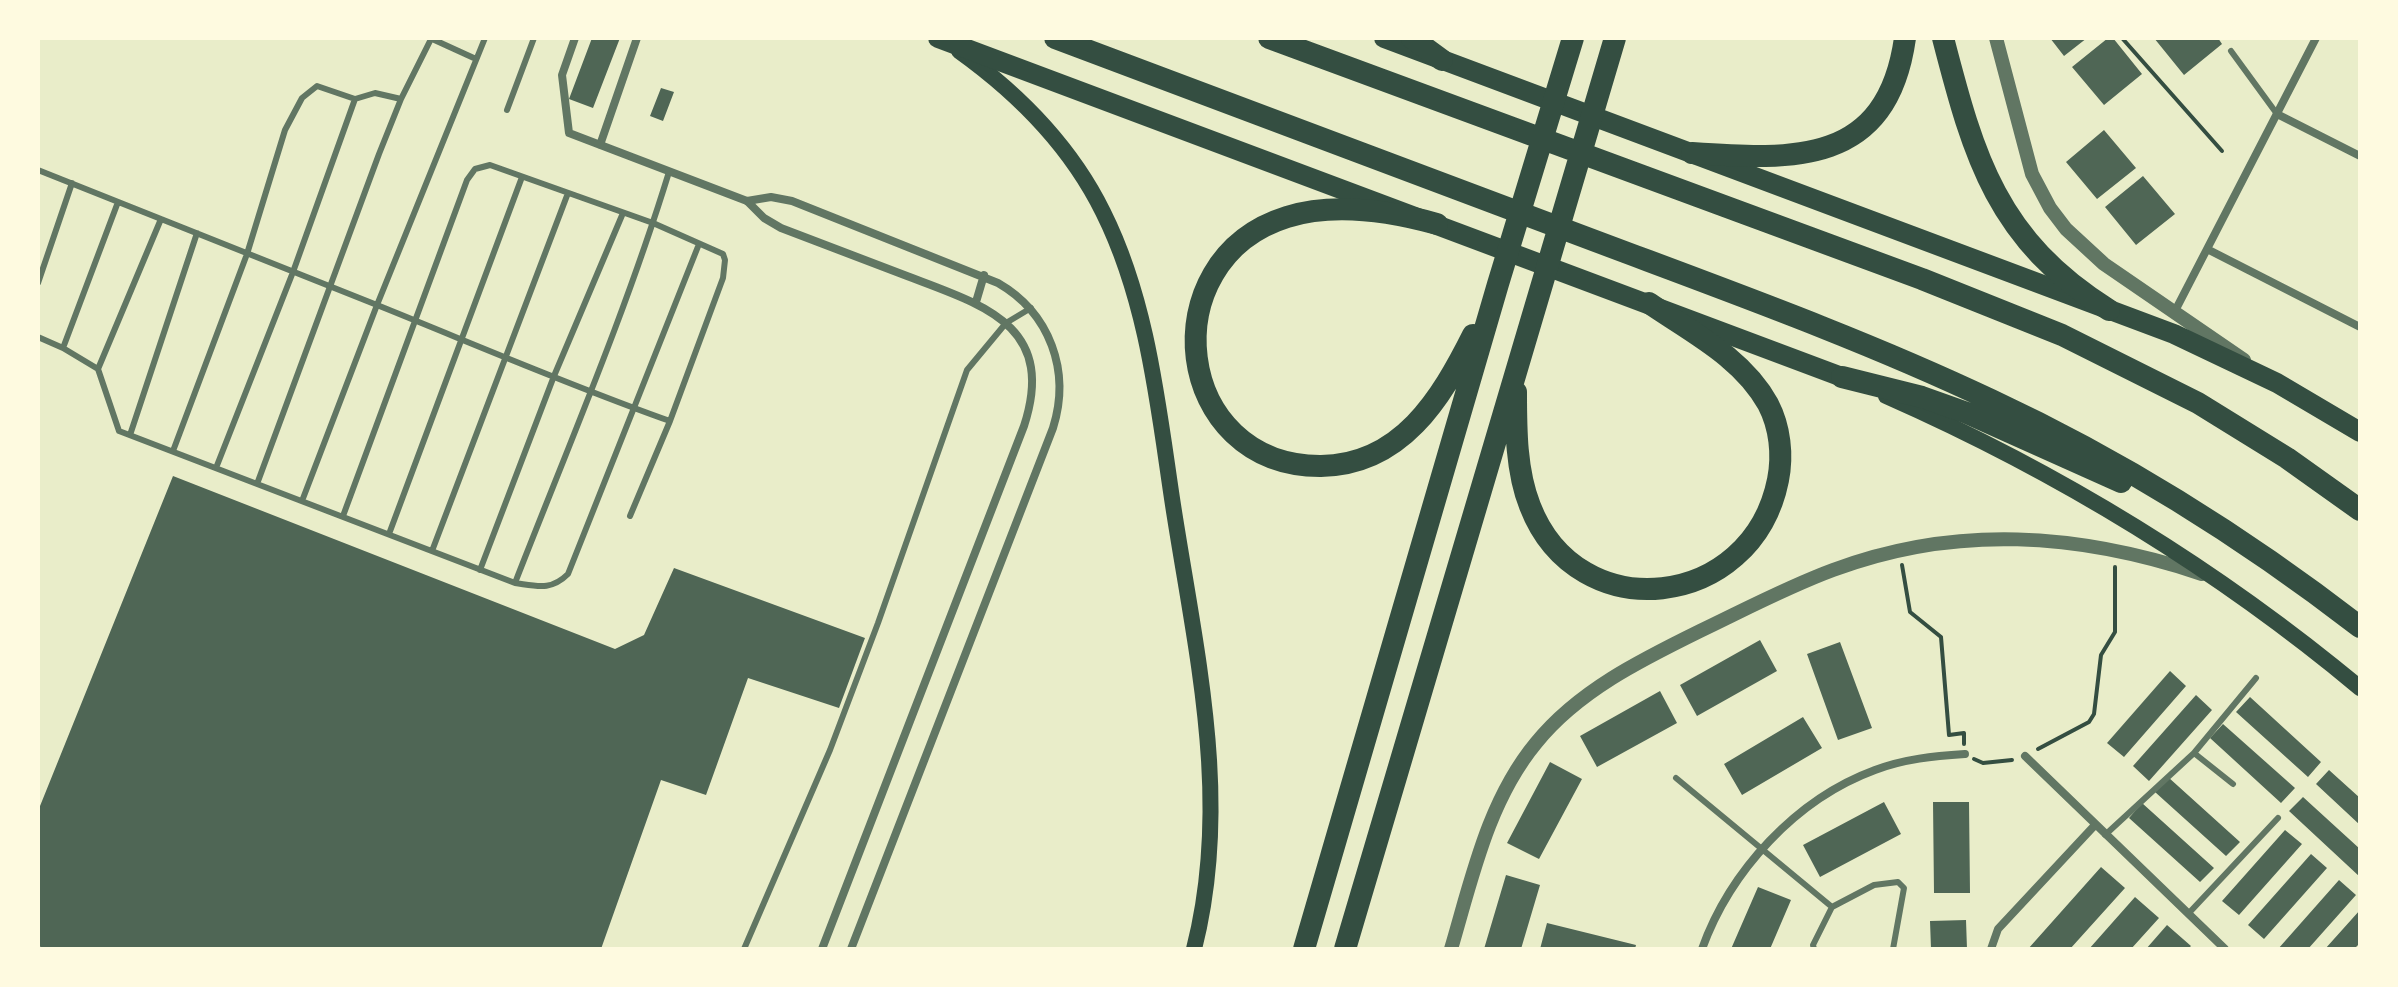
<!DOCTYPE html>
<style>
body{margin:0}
#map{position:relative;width:2398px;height:987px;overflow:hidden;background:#e9edc9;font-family:"IBM Plex Sans",sans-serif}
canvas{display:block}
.frame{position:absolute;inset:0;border:40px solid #fefae0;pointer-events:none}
</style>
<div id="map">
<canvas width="2398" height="987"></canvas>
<div class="frame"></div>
</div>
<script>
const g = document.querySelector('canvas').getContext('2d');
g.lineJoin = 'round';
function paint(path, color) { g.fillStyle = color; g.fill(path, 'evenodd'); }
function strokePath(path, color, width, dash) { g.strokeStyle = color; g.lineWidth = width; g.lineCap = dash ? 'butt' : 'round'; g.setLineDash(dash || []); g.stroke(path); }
paint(new Path2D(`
 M592,38h28l-27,70 -24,-9z
 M2050,38h37l-23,18z
 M2108,38h5l29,36 -38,31 -32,-38z
 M2154,38h64l4,6 -38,31z
 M661,88l13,4 -11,29 -13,-5z
 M2104,130l32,38 -39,31 -31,-37z
 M2143,176l32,38 -39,31 -31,-38z
 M173,476l442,173 29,-14 30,-67 191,70 -26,70 -91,-30 -42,117 -45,-15 -60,169h-554l-9,-3v-135z
 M1760,640l17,31 -80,45 -17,-31z
 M1840,642l32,86 -34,12 -31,-86z
 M2170,671l16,15 -62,71 -17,-14z
 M1660,691l17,32 -80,44 -17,-31z
 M2196,695l16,15 -63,71 -16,-15z
 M2250,697l71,65 -13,15 -72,-65z
 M1803,717l19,31 -80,47 -18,-31z
 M2223,724l72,64 -14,15 -71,-65z
 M1550,762l32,17 -43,80 -32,-16z
 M2329,770l31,28v27l-44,-41z
 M2168,777l72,65 -14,14 -71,-64z
 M2303,797l57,52v28l-71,-66z
 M1884,802l17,32 -81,43 -17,-32z
 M1933,802h36l1,91h-36z
 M2142,803l72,65 -14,14 -71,-64z
 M2285,830l17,14 -63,71 -17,-14z
 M2311,854l16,14 -63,71 -16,-14z
 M2101,867l24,21 -55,61h-42z
 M1506,875l34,10 -19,64h-37z
 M2339,880l17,15 -48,54h-30z
 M1758,887l33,13 -21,49h-39z
 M2135,897l24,21 -28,31h-42z
 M2360,910v33l-6,6h-29z
 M1966,920l1,29h-36l-1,-28z
 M1547,923l89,22 -1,4h-95z
 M2167,925l24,21 -3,3h-42z`), '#4f6655');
strokePath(new Path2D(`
 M2122,38l100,113
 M1902,565l8,47 31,25 8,98 15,-2v11
 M2038,749l51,-27 5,-8 7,-59 14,-23v-65
 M1974,759l9,4 29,-3`), '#344e41', 4);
strokePath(new Path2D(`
 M430,38l46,21
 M2231,51l46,63
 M507,110l27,-72
 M38,170l339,135c97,39 194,81 293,116l53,-143 2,-18 -2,-6 -70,-31 -163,-58 -15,4 -8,11 -124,336
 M38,283l34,-100
 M38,337l25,11 35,21 21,62 396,152c22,3 36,8 53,-9l131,-330
 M63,348l55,-146
 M98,369l63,-150
 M130,435l67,-202
 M173,451l74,-197 38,-124 17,-32 15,-12 38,13
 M216,468l77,-196 62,-173 20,-6 26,6
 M257,484l122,-330 22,-55 30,-60
 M302,501l75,-196 108,-267
 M630,516l40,-95
 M389,534l133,-357
 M432,551l136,-358
 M480,570l74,-194 69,-163
 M515,583c53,-136 111,-271 154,-411
 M2194,753l62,-75
 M1676,778l156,129
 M2105,835l89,-82 39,31
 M2188,914l90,-96
 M744,949l86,-199 48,-127 89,-253 39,-47 25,-15
 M1814,949l-1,-4 19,-38 42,-22 24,-3 6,6 -11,61`), '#617663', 6);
strokePath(new Path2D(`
 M575,38l-13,37 7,58 178,68 17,17 17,10c42,16 84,32 126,48 76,29 150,49 117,150l-202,523
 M2277,114l83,42
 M600,145l37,-107
 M747,201l24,-4 21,4 206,82c52,30 73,88 55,145l-202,521
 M2207,249l153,78
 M976,302l8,-27
 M2175,311l141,-273
 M2025,756l200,193
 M1702,949c28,-78 94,-150 173,-179 29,-11 59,-14 90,-16
 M1991,949l7,-20 97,-104`), '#617663', 8);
strokePath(new Path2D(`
 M1996,38l36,136 18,34 16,21 38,35 140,96
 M1451,949c21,-71 37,-148 85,-206 42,-52 105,-83 164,-112 44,-21 87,-44 133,-61 123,-46 246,-37 369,4`), '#617663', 14);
strokePath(new Path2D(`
 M959,51c60,43 111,94 144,161 45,90 55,194 70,293 23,149 59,295 21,444
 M1886,396c170,75 331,173 474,292`), '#344e41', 16);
strokePath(new Path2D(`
 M938,38l904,339
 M1384,38l790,296 103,49 83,49`), '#344e41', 20);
strokePath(new Path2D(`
 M1055,38c176,66 351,132 527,198 138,52 276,101 409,164 131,61 255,139 369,227
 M1269,38l653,241 140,56 136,68 89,55 73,52
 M1412,38l30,22
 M1943,38c31,120 54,202 166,272
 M1692,153c101,7 195,13 213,-115
 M1437,224c-47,-13 -102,-22 -150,-7 -138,43 -114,250 34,249 80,-1 120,-67 152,-131
 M1842,377l80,20 45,16 154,69
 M1516,392c0,37 0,79 14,114 48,124 222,104 248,-26 5,-25 2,-53 -10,-76 -26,-47 -77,-72 -119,-101
 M1304,949l194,-665 75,-246
 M1345,949l270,-911`), '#344e41', 22);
</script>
